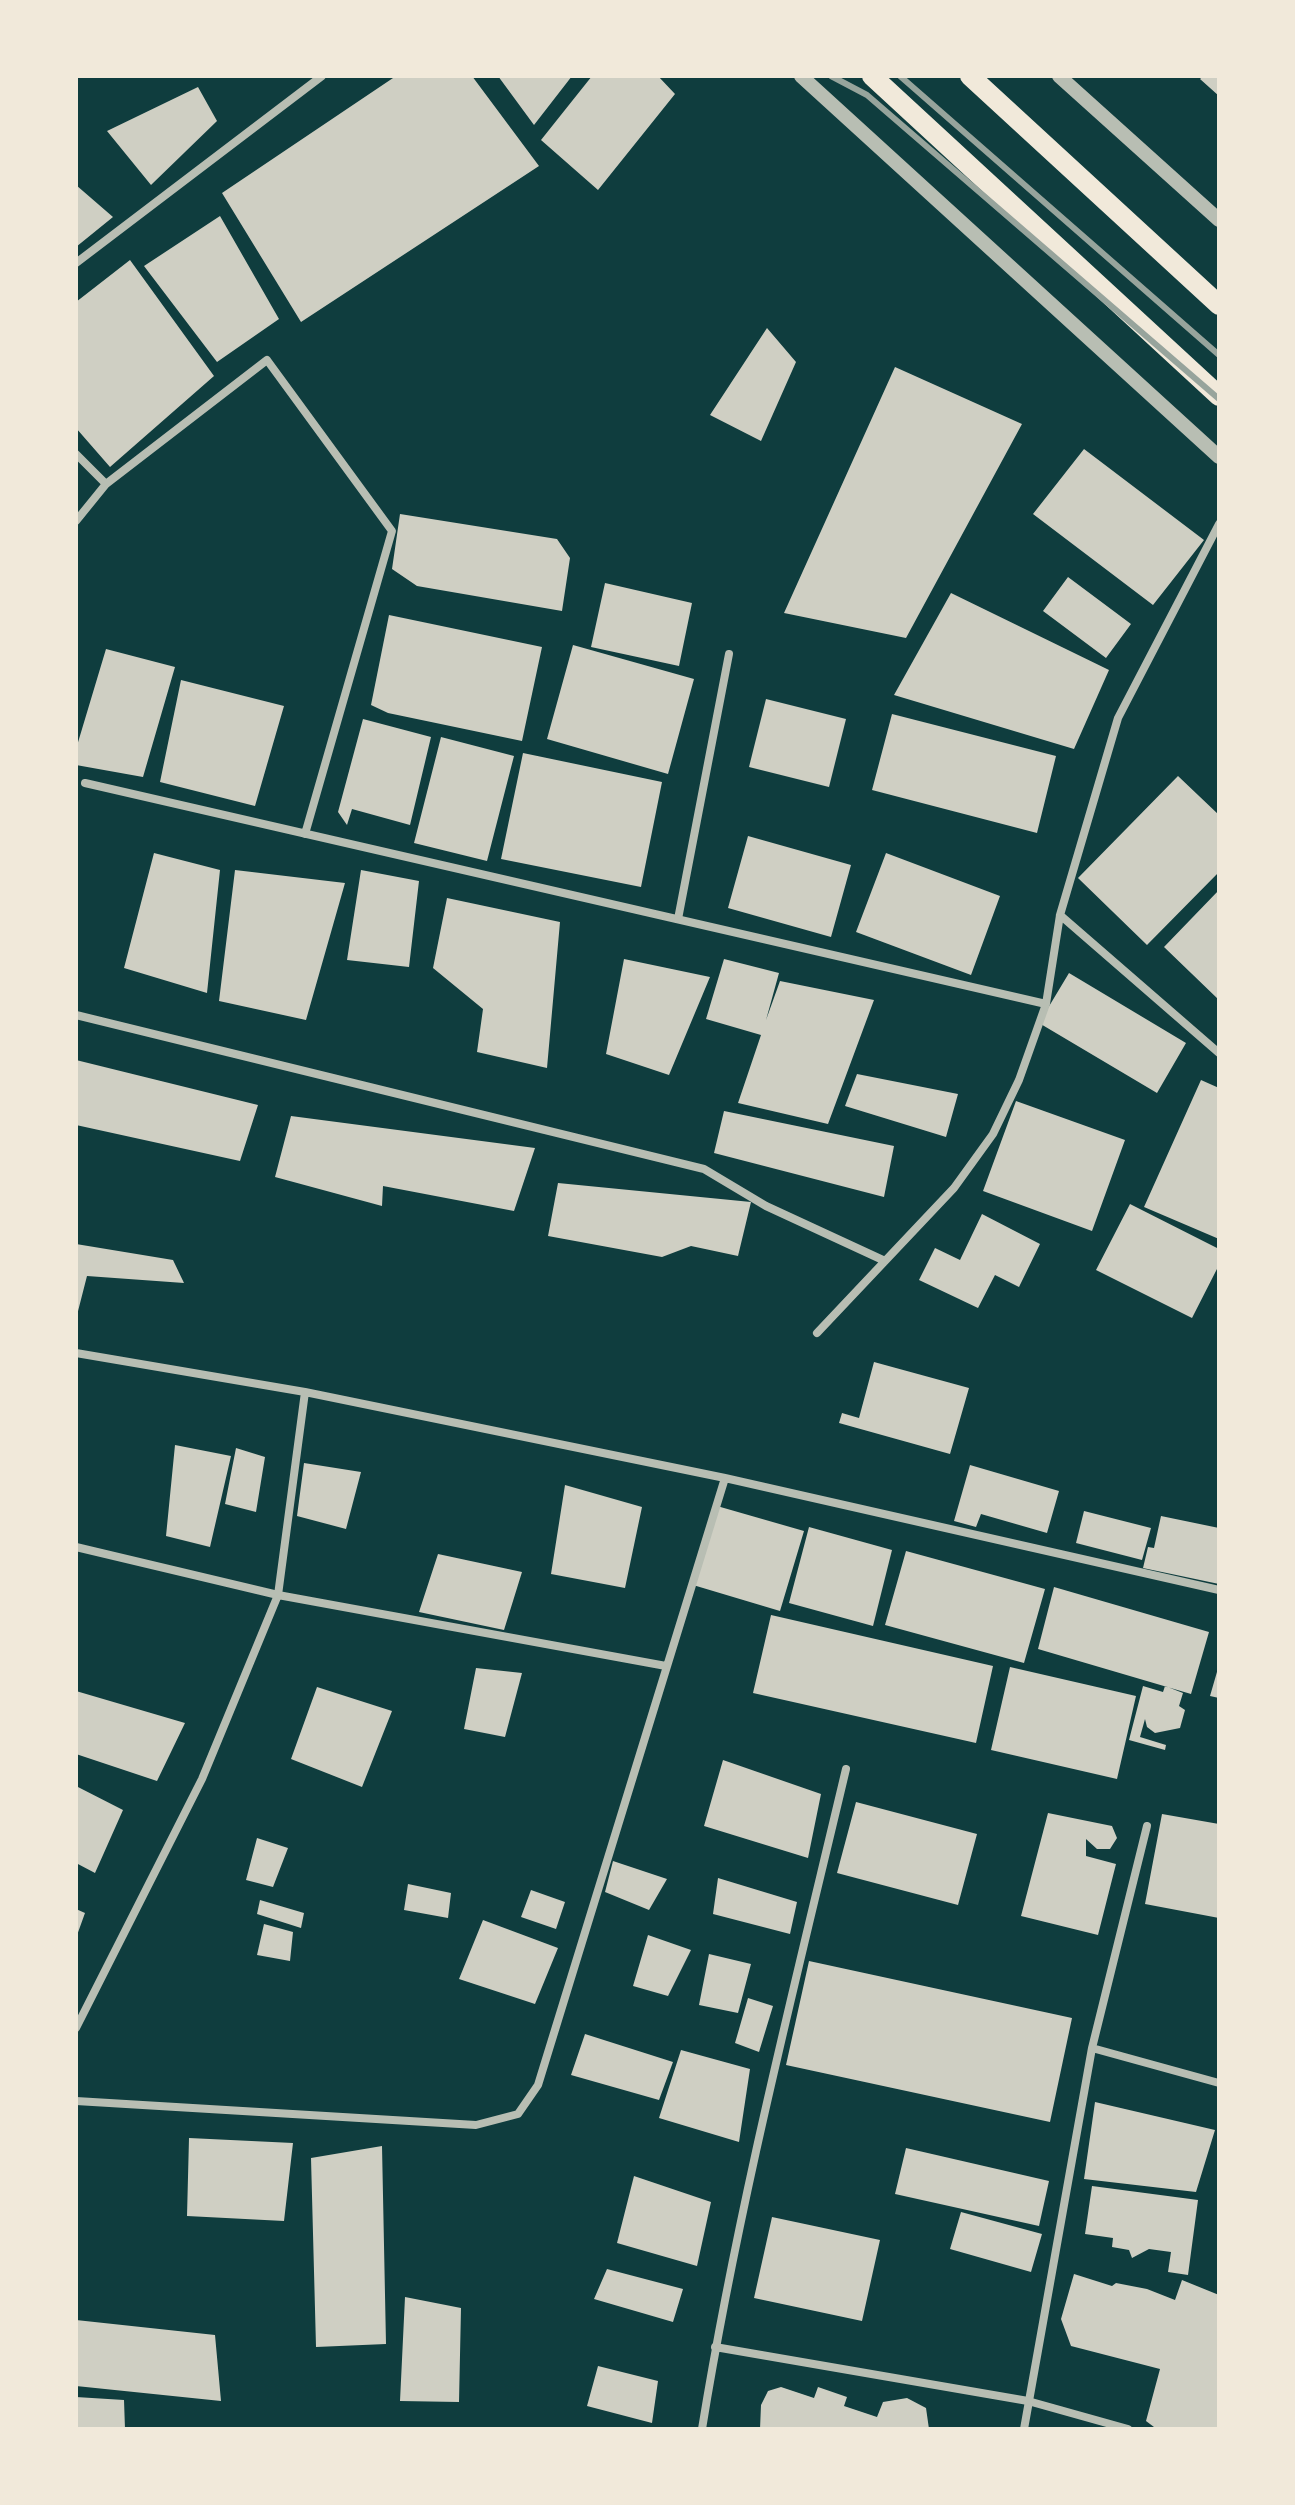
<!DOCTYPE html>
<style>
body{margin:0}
#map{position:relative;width:1295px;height:2505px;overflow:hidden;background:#0f3d3e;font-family:"Noto Sans",sans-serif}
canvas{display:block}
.frame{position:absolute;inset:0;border:78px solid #f1e9da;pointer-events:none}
</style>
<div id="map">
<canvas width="1295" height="2505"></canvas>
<div class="frame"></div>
</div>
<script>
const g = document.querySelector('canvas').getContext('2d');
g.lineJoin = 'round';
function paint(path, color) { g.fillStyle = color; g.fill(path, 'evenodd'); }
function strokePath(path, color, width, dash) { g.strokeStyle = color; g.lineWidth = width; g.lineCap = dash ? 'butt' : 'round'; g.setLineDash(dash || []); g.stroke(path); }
paint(new Path2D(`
 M396,76h76l67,90 -238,156 -79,-129z
 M498,76h74l-38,49z
 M592,76h66l17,18 -77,96 -57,-50z
 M1203,76h16v20l-19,-17z
 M198,87l19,34 -66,64 -44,-54z
 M76,185l37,32 -37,30z
 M220,216l59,103 -62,43 -73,-96z
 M130,260l84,116 -104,91 -34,-39v-126z
 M767,328l29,34 -35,79 -51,-26z
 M895,367l127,57 -116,214 -122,-25z
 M1084,449l120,91 -51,65 -120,-91z
 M400,514l157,25 13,19 -8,53 -145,-25 -25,-17z
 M1068,577l63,47 -25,34 -63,-47z
 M605,583l87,20 -13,63 -88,-19z
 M951,593l158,77 -35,79 -180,-54z
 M389,615l153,32 -20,94 -134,-28 -17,-8z
 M573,645l121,34 -26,95 -121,-35z
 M106,649l69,18 -32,110 -67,-12v-16z
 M181,680l103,26 -29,100 -95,-24z
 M766,699l80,20 -17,68 -80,-20z
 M892,714l164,42 -19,77 -165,-43z
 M363,719l68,18 -21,88 -58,-16 -5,16 -9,-13z
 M441,737l73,19 -27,105 -73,-18z
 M523,753l139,29 -21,105 -140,-28z
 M1178,776l41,39v57l-72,73 -69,-67z
 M748,836l103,29 -20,72 -103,-29z
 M154,853l66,17 -13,123 -83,-25z
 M886,853l114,43 -29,79 -115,-43z
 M235,870l110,13 -39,137 -87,-19z
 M361,870l58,11 -10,86 -62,-7z
 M1219,890v110l-55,-53z
 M447,898l113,24 -13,146 -70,-16 6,-43 -50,-41z
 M624,959l86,18 -41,98 -63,-21z
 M724,959l55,14 -13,47 14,-39 94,19 -46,124 -90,-21 23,-68 -55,-16z
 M1069,973l117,70 -29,50 -118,-70z
 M76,1060l182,45 -18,56 -164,-36z
 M857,1074l101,20 -12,43 -101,-31z
 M1201,1080l18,8v151l-75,-32z
 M1016,1101l109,39 -33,91 -109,-40z
 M724,1111l170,35 -10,51 -170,-44z
 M291,1116l244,32 -21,63 -131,-25 -1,20 -107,-29z
 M558,1183l193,19 -13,54 -47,-10 -29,11 -114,-21z
 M1130,1204l89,45v16l-27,53 -96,-48z
 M982,1214l58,30 -21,43 -24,-12 -17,33 -59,-28 16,-32 25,12z
 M76,1244l97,16 11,23 -97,-7 -11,43z
 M874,1362l95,26 -19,66 -111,-31 3,-10 17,5z
 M175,1445l56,11 -21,91 -44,-11z
 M236,1448l29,9 -9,55 -31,-8z
 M304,1463l57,9 -15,57 -49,-13z
 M970,1465l89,26 -12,42 -66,-19 -5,13 -22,-6z
 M565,1485l77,22 -17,81 -74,-14z
 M717,1506l87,25 -24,80 -87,-26z
 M1084,1511l67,17 -9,32 -66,-17z
 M1161,1516l58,12v56l-76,-16 5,-21 6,1z
 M809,1527l83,23 -19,76 -84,-23z
 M906,1551l139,38 -21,74 -139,-38z
 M438,1554l84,18 -18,58 -85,-18z
 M1054,1587l155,45 -18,62 -153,-45z
 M771,1615l222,51 -17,77 -223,-50z
 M1219,1665v33l-9,-2z
 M1010,1667l126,29 -19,83 -126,-29z
 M476,1668l46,5 -17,64 -41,-8z
 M1143,1686l20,6 2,-6 18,7 -4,13 6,4 -5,18 -25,5 -8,-6 -2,-8 -5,18 26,8 -1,5 -36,-10z
 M317,1687l75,24 -30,76 -71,-28z
 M76,1691l109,32 -28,58 -81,-27z
 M723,1760l98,34 -13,64 -104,-32z
 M76,1786l47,24 -28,63 -19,-10z
 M856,1802l121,32 -19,71 -121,-32z
 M1048,1813l64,13 5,12 -7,11h-13l-11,-10v17l30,8 -18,71 -77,-19z
 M1162,1814l57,10v94l-74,-14z
 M257,1838l31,10 -15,39 -27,-7z
 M613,1861l54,18 -18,31 -44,-18z
 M718,1878l79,24 -7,32 -77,-20z
 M408,1884l43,9 -3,25 -44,-8z
 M531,1890l34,12 -9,27 -35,-12z
 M260,1900l44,13 -3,15 -44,-14z
 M76,1909l9,4 -9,25z
 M483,1920l75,28 -23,56 -76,-25z
 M264,1924l29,8 -3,29 -33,-6z
 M648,1935l43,15 -23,46 -35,-10z
 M709,1954l42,10 -13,49 -39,-8z
 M809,1961l263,57 -22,104 -264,-57z
 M748,1998l25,8 -14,46 -24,-9z
 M585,2034l88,28 -14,38 -88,-25z
 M681,2050l69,19 -11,73 -80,-24z
 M1095,2102l120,28 -19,62 -112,-13z
 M189,2138l104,5 -9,78 -97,-5z
 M382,2146l4,198 -70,3 -5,-189z
 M906,2148l143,33 -10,45 -144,-32z
 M634,2176l77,26 -14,64 -80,-23z
 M1092,2186l106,14 -10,75 -20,-3 3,-20 -22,-3 -17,9 -3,-8 -17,-3 1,-9 -28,-4z
 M961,2212l81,22 -11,38 -81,-23z
 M772,2217l108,23 -18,81 -108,-23z
 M607,2269l76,20 -10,33 -79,-23z
 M1074,2274l38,12 4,-3 31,6 28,11 7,-20 37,15v134l-65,-2 -8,-6 14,-52 -89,-23 -10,-27z
 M405,2297l56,11 -2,94 -59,-1z
 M76,2320l139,15 6,66 -145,-15z
 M598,2366l60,15 -6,42 -65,-17z
 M781,2387l33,11 4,-11 29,10 -3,9 33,11 6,-15 24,-4 19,10 3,21h-169l1,-24 7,-14z
 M76,2397l48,3 1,29h-49z`), '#cfcfc3');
strokePath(new Path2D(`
 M76,263l246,-187
 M76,454l30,30
 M76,521l30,-37 161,-124 125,171 -87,303
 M85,783l961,221
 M1060,915l159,138
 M678,919l51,-265
 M76,1015l628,154 62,37 119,55
 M817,1333l137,-145 39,-54 26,-54 27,-76 14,-89 58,-197 101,-194
 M76,1353l229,39 420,86 494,112
 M76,1547l202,48 388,71
 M76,2028l126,-249 76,-184 27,-203
 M1092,2048l127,35
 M76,2101l400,24 42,-11 20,-29 187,-607
 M715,2347l313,54 100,28
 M702,2429c36,-222 92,-441 144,-660
 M1024,2429l68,-381 55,-222`), '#b8beb3', 8);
strokePath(new Path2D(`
 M801,76l418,381
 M1059,76l160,144`), '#b8beb3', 14);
strokePath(new Path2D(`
 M872,76l347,320
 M970,76l249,229`), '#f1e9da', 20);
strokePath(new Path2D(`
 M831,76l36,19 352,304
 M900,76l319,279`), '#97a49c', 6);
</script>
